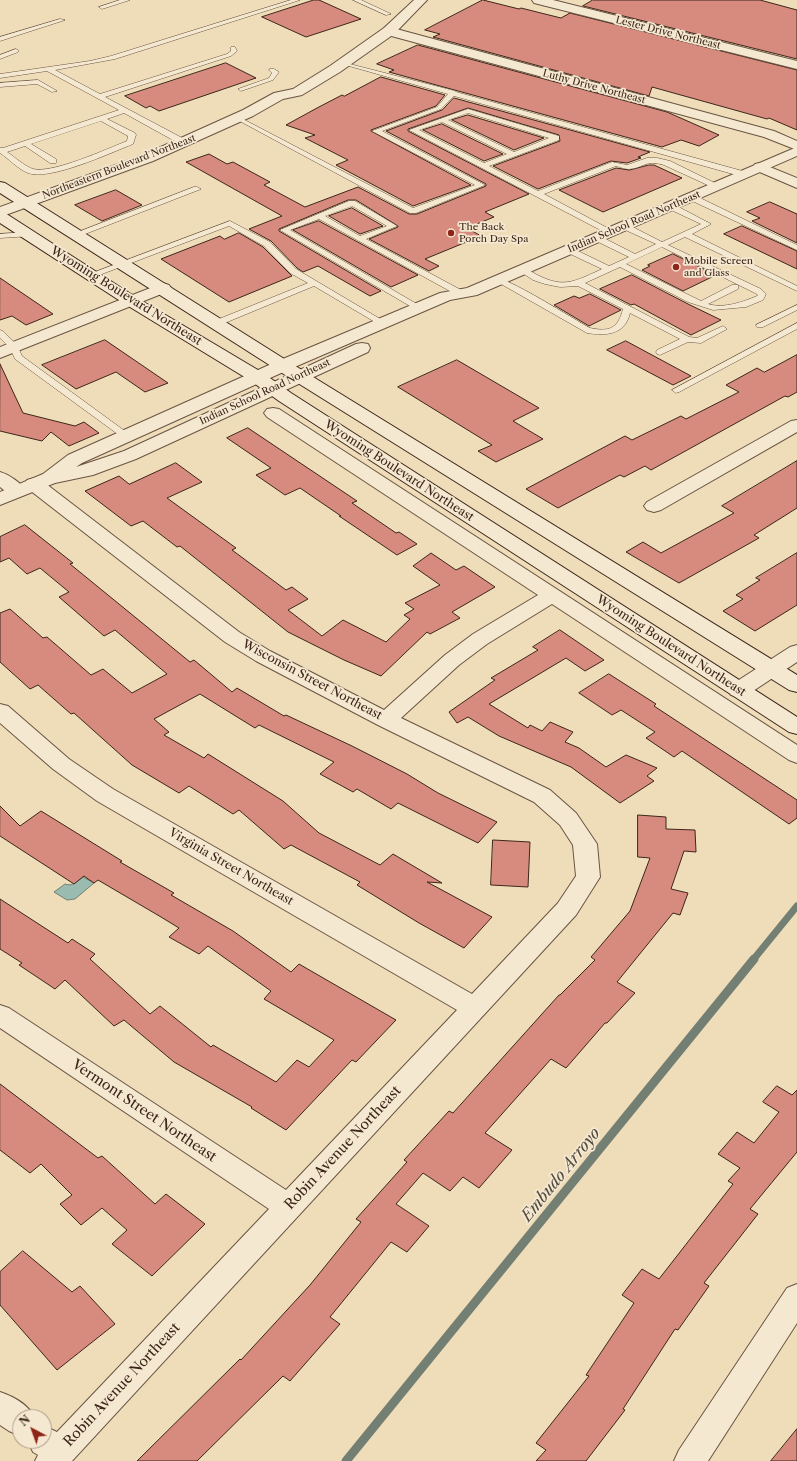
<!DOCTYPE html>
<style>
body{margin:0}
#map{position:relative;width:797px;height:1461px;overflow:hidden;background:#efdcb8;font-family:"Libre Caslon Text",serif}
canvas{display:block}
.north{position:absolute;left:12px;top:1409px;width:40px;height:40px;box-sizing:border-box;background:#f5e8d1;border:1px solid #ab9a88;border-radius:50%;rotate:319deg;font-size:11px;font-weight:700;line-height:16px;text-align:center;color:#3c261a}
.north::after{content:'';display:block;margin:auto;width:14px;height:18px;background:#8f2418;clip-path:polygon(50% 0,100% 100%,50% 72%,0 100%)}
</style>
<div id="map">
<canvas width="797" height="1461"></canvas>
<div class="north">N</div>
</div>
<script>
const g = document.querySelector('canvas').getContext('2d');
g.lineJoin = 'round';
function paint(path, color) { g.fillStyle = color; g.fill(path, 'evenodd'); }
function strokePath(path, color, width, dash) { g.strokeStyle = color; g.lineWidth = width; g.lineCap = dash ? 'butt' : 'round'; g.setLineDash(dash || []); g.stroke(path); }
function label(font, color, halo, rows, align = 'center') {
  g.font = font + ' "Libre Caslon Text",serif'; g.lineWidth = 3.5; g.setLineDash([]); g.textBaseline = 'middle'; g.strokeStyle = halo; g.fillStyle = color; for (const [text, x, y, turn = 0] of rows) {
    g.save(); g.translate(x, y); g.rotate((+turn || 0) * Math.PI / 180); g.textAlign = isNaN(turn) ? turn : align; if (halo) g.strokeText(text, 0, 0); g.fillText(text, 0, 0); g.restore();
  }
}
const water = new Path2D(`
 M83,877l11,6 -19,16 -8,1 -13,-8 11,-8c8,3 12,-3 18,-7z`);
paint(water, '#9abbb0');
strokePath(water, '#747f74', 1);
strokePath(new Path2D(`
 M753,960l44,-54`), '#747f74', 7);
strokePath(new Path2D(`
 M346,1461l408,-502`), '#747f74', 9);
const building = new Path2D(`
 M314,0h5l42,19 -55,18 -44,-20z
 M483,0l36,9 2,-1 40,10 9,-5 227,57v60l-28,-12 -2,1 -115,-32 -3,9 -216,-59 7,-3 -15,-4z
 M593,0h167l37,10v49l-214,-53z
 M418,45l249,67 52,23 -20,11 -18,-6 -19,7 -273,-75 5,-2 -17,-6z
 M226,63l30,15 -97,33 -9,-5 -4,2 -21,-12z
 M381,77l64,18 -9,11 -65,24v1l100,54 -58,21 -77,-41 12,-5 -43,-22 10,-3 -29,-10 31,-17 25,-13 2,1z
 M454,98l196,54 -12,5 3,1 -14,5 -16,-2 -73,28 -45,-23 67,-25 -1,-6 -91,-27 -60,21v2l121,63 -44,18 9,5 -27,11 14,8 -56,23 14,7 -10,5 -60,-32 29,-12v-1l-42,-26h-8l-69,29v2l102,60 -11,5 -52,-30 -15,6 -6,-4 -26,-27 -22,-12 33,-13 -96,-54 23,-8 18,10 6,-2 37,20 -6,3 41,22 53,-20 51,27h8l69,-28v-2l-100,-53 56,-21z
 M468,115l76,23 -30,12 -62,-30z
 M442,124l61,30 -19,7 -61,-31z
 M649,165h5l28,13 -79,34 -44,-22 57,-22 13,2z
 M116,190l26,15 -40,16 -27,-16z
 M770,202l27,12v29l-45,-22 8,-3 -13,-6z
 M352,208l31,18 -23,8 -31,-18z
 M319,221l99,54 -27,12 -98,-57z
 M742,226l55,25v18l-73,-35z
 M239,233l24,14 29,29 -63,26 -68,-43 59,-23 4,3z
 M673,254l43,21 -33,16 -41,-21 8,-4 -2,-1z
 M632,275l56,29 33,16 -30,15 -57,-31 -3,1 -31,-16z
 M0,278l53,36 -27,11 -14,-9 -12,4z
 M590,294l31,16 -32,16 -35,-21 20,-9 5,2z
 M105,340l63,43 -23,9 -29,-20 -40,17 -34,-24z
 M626,341l65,35 -18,9 -66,-35z
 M797,355v37l-9,5 -3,-1 -134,74 -6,-4 -21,11 -4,-2 -62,33 -32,-19 99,-53 7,4 49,-24 5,3 53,-27 -13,-7 31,-17 7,4z
 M457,360l82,48 -26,13 30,18 -47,23 -18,-11 14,-6 -94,-58z
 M0,364l23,49 52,13 9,-4 15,11 -30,13 -18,-14 -9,9 -42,-10z
 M248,428l109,73 -5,2 44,30 3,-1 18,12 -20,11 -58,-39h2l-41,-28 -15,7 -29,-20 15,-7 -44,-30z
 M797,461v47l-43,27 5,3 -80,45 -53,-31 17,-10 18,11 73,-40 -12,-7z
 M176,463l26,19 -35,16 69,50 -4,2 54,40 6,-3 16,12 -20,11 34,26 21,-16 43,22 24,-23 -6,-4 10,-6 -9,-6 35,-18 -27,-19 18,-13 25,17 8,-4 31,21 -43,25 8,6 -30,16 -3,-2 -46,44 -37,-16 -56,-28 -108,-86 -3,1 -34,-26 -12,5 -46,-35 34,-15 10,8z
 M25,525l48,38 -3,1 120,98 4,-2 38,32 5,-4 47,28 2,-1 66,31 55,28 31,19 59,29 -19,21 -80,-40 -7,6 -34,-20 -4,3 -33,-18 14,-12 -75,-37 -4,3 -55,-34 -46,25 15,13 -5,3 40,23 4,-4 75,47 36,32 61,32 13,-11 49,29 -15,-1 65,35 -28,31 -45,-25 -62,-38 3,-3 -69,-37 -7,4 -45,-39 -6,4 -44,-28 -10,7 -47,-28 -58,-52 -3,1 -33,-29 -8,4 -30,-27v-49l10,-4 33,29 4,-1 44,38 12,-6 29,24 35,-19 -52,-44 -11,6 -45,-39 10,-5 -29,-24 -13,6 -18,-16 -9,4v-25z
 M797,553v52l-42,26 -32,-20 20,-12 -7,-4 24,-15 -4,-2z
 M560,630l44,30 -19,11 -19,-13 -77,46 39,24 2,-3 12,6 8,-9 23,10 -8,10 14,6 27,19 20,-12 31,13 -10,8 7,5 -34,22 -49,-36 -72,-31 -31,-19 -11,6 -8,-11 46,-32 -4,-2 47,-28 -5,-3z
 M609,674l47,30 -2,2 143,94v18l-8,6 -107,-73 -8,6 -28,-19 9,-6 -34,-22 -9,5 -33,-22z
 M0,806l20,20 21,-15 81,50 -2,1 54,31 -3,2 62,36 58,41 8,-8 97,56 -40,42 -4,-2 -66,70 -35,-22 1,-1 -78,-45 -50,-42 -10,6 -49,-46 -10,9 -36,-24 3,-2 -22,-14v-50l68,44 4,-4 23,15 -5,5 60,55 10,-8 51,41 2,-2 63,37 21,-22 12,7 25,-27 -70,-41 7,-8 -63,-45 -9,8 -30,-17 10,-9 -18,-11 -63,-37 -4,3 -10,-7 -10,8 -74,-48z
 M638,815l28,2v12l29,1 1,22 -12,-1 -13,38 17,4 -8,22 -7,-2 -56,69 18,11 -28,30h-2l-39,45 -15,-9 -66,74 27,17 -33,38 -16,-11 -13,14 -27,-18 -27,31 33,22 -22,26 -16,-10 -61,75 10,7 -50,57 -7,-5 -86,85h-60l103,-102 1,1 69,-75 51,-63 -5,-3 51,-57 -3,-2 45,-49 4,2 106,-118h1l35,-35 -4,-3 39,-46 20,-53 -12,-1z
 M493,840l37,2 -2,45 -37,-2z
 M0,1084l98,74 4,-2 53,48 11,-10 39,30 -53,52 -40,-32 15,-14 -25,-22 -21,17 -21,-21 12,-9 -31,-31 -11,9 -30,-23z
 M777,1086l15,9 5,-5v62l-47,57 8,5 -54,69 5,3 -31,44 -3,-1 -52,80 2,1 -39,51h-50l10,-11 -10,-7 53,-67 -3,-1 48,-72 -12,-8 20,-26 17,10 74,-95 -5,-3 12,-13 -22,-14 19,-22 17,11 25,-31 -16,-10z
 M23,1251l49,41 8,-6 35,38 -58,46 -57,-65v-33z
 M797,1429v32h-26z`);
paint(building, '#d68b7e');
strokePath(building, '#3c261a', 1);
const service = new Path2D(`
 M120,0h10l-28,9 -3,-2z
 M291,0h9l-185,59 -60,11 45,24 127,-40 4,-3v-4h4l2,4 -6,5 -126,41 81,43v4h-6l-56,-31 -17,6 28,14 1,2 -3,9c-23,9 -83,37 -105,29 -10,-4 -19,-14 -28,-20v-5h3l116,-38 -72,-39 -47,7v-4l90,-13 21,-5zM101,121l27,15 -1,5c-20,8 -75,33 -94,28 -9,-3 -18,-12 -26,-17l18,-6 25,17h6v-4l-25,-15z
 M353,0h8l30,14 -5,1z
 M60,19l5,1 -65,21v-4z
 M16,49l3,2 -1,1 -18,7v-4z
 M342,62l113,29 1,1 290,80 1,2 -1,2h-6l-286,-80 -13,13 -59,22 103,54 -69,28h-6l-176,-95 5,-1 174,91 62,-23 -103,-54 65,-24 11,-13 -106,-30z
 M270,69h4l5,3 -6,8 -32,11 -3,-2 31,-11 3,-5 -3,-3z
 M38,80l19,11 -5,1 -15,-8 -37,3v-4z
 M468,109l91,27v4l-70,26 49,25 74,-29 15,3 20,-7h10l13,3 51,25 -4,2h-3l-50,-23c-19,-6 -20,3 -35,4 -4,0 -9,-2 -13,-3l-72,28 71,38 -4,2h-3l-199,-104zM468,113l81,25 -35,14 -66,-32zM442,122l65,32 -23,9 -65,-33z
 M194,187h3l4,2 -121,47h-3l-4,-2z
 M688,195h6l103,50v5l-109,-51z
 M349,201h6l42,25 -31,13 97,52v4h-6l-138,-76 -29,11 132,77 -4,2h-3l-135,-79zM352,206l35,20 -27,10 -35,-20z
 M667,204h6l38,20 -19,10 105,52v5l-112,-54 -17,8 93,44 5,5 -3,6 -17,7 -33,3 -25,-8 -68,-35 -35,16 104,54 8,1 26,-12 4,3 -26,14 -13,-1 -28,13 -3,-1 -1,-2 1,-2 23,-11 -50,-26c-5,22 -24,23 -43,20l-93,-53 1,-2c11,-2 80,42 95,50 19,4 28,1 33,-19l-45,-23 -18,1 -15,-3 -12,-4 -15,-10 4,-2h3c35,21 43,17 77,1l-36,-17v-4h6l37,18 20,-9 -35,-17v-4h6l35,18 21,-10 -35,-16v-4h6l35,18 39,-18 -34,-16zM662,247l93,46 3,2 -1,1c-14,6 -34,13 -49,8l30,-15v-4h-6l-31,16 -75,-37z
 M230,221l40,21 26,27 91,54 -4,2h-3l-66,-39 -94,39h-6l-1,-2 1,-2 94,-38 -18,-10 -26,-27 -35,-20 -135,51h-3l-4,-2z
 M28,232l4,2 -1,2 -31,2v-4z
 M797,305v5l-34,17h-6l-1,-2z
 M797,323v6l-118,63 -3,1 -4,-3z
 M0,330l3,1 14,14 5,11 107,78 2,2 -2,2h-6l-108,-79 -5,-11 -10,-10z`);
const minor = new Path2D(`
 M532,0h21l244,61v8l-263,-66z
 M389,27l385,104 23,10v9l-33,-13 -380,-103 -1,-3 1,-3z
 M760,163l37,15v10l-42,-18 -2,-3 2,-3z
 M163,283l6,2 2,3 -2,3 -169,67v-11z
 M273,408l6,1 518,336v18l-8,-3 -237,-156 -65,40 -28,21 -58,53 149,72 26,23 21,31 3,33 -24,38 -504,546h-37l3,-6 -5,-3 -5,-11h16v-15l13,6 212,-223 -269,-181v-23l9,3 277,182 171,-180 -360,-209 -44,-32 -53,-46v-19l8,2 61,53 44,30 359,205 86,-91 18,-27 -3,-31 -13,-20 -26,-23 -156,-77 -122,-64 -31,-19 -198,-154 -2,-4 2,-4 7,-2 7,2 198,152 31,19 114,59 61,-55 28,-21 65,-39 -271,-178 -3,-4 3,-4z
 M797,420v12l-136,78 -7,2 -7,-2 -3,-4 3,-4 144,-81z
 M0,472c10,3 21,11 26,19l-2,4c-11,3 -16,-2 -24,-8z
 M797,645v17l-50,33 -8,2 -8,-2 -3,-5 3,-5 59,-38z
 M797,1284v39l-89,138h-34l5,-11 108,-162z
 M0,1392c12,4 28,12 34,25h-14v19l-11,-5 -9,-6z`);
const tertiary = new Path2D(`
 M414,0h13l-33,34 -54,38 -38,23 -19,4 -30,17 -100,45 -153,56v-10l143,-52 100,-45 31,-17 19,-4 37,-23 54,-38z
 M797,147v9l-320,139 -27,5 -160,69 -208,94 -6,4 48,-16 232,-107 6,-1 6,1 2,4 -2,4 -232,107 -43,16 -38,8 -55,22v-13l43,-18 25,-19 210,-94 162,-68 27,-5z`);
const secondary = new Path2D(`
 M0,182l5,1 300,189 492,303v17l-8,-2 -496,-310 -293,-187z
 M0,211l5,2 132,85 126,75 28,20 506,324v17l-8,-2 -510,-331 -28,-20 -126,-77 -125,-81z`);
strokePath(service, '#695442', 1);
strokePath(minor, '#695442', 2);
strokePath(tertiary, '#695442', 2);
strokePath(secondary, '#3c261a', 2);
paint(service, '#f5e8d1');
paint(minor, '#f5e8d1');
paint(tertiary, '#f5e8d1');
paint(secondary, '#f5e8d1');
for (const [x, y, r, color] of [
 [451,233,4,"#8f2418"],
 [676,267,4,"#8f2418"]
]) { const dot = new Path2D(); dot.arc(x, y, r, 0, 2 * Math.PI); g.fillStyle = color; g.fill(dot); strokePath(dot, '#f5e8d1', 1.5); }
label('10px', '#3c261a', '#f5e8d1', [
 ["Lester Drive Northeast",668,33,14],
 ["Luthy Drive Northeast",594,87,15],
 ["Northeastern Boulevard Northeast",119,167,-21],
 ["Indian School Road Northeast",634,222,-23],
 ["Indian School Road Northeast",265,392,-25]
]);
label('10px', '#3c261a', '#f5e8d1', [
 ["The Back",459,227],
 ["Porch Day Spa",459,239],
 ["Mobile Screen",684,261],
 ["and Glass",684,273]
], 'left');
label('12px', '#3c261a', '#f5e8d1', [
 ["Wyoming Boulevard Northeast",126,296,32],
 ["Wyoming Boulevard Northeast",399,471,33],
 ["Wyoming Boulevard Northeast",671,646,33],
 ["Wisconsin Street Northeast",312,680,28],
 ["Virginia Street Northeast",231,867,30]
]);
label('14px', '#3c261a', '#f5e8d1', [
 ["Vermont Street Northeast",144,1111,34],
 ["Robin Avenue Northeast",343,1148,-47],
 ["Robin Avenue Northeast",122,1385,-47]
]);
label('italic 16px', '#544b40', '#f5e8d1', [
 ["Embudo Arroyo",561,1175,-51]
]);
</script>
